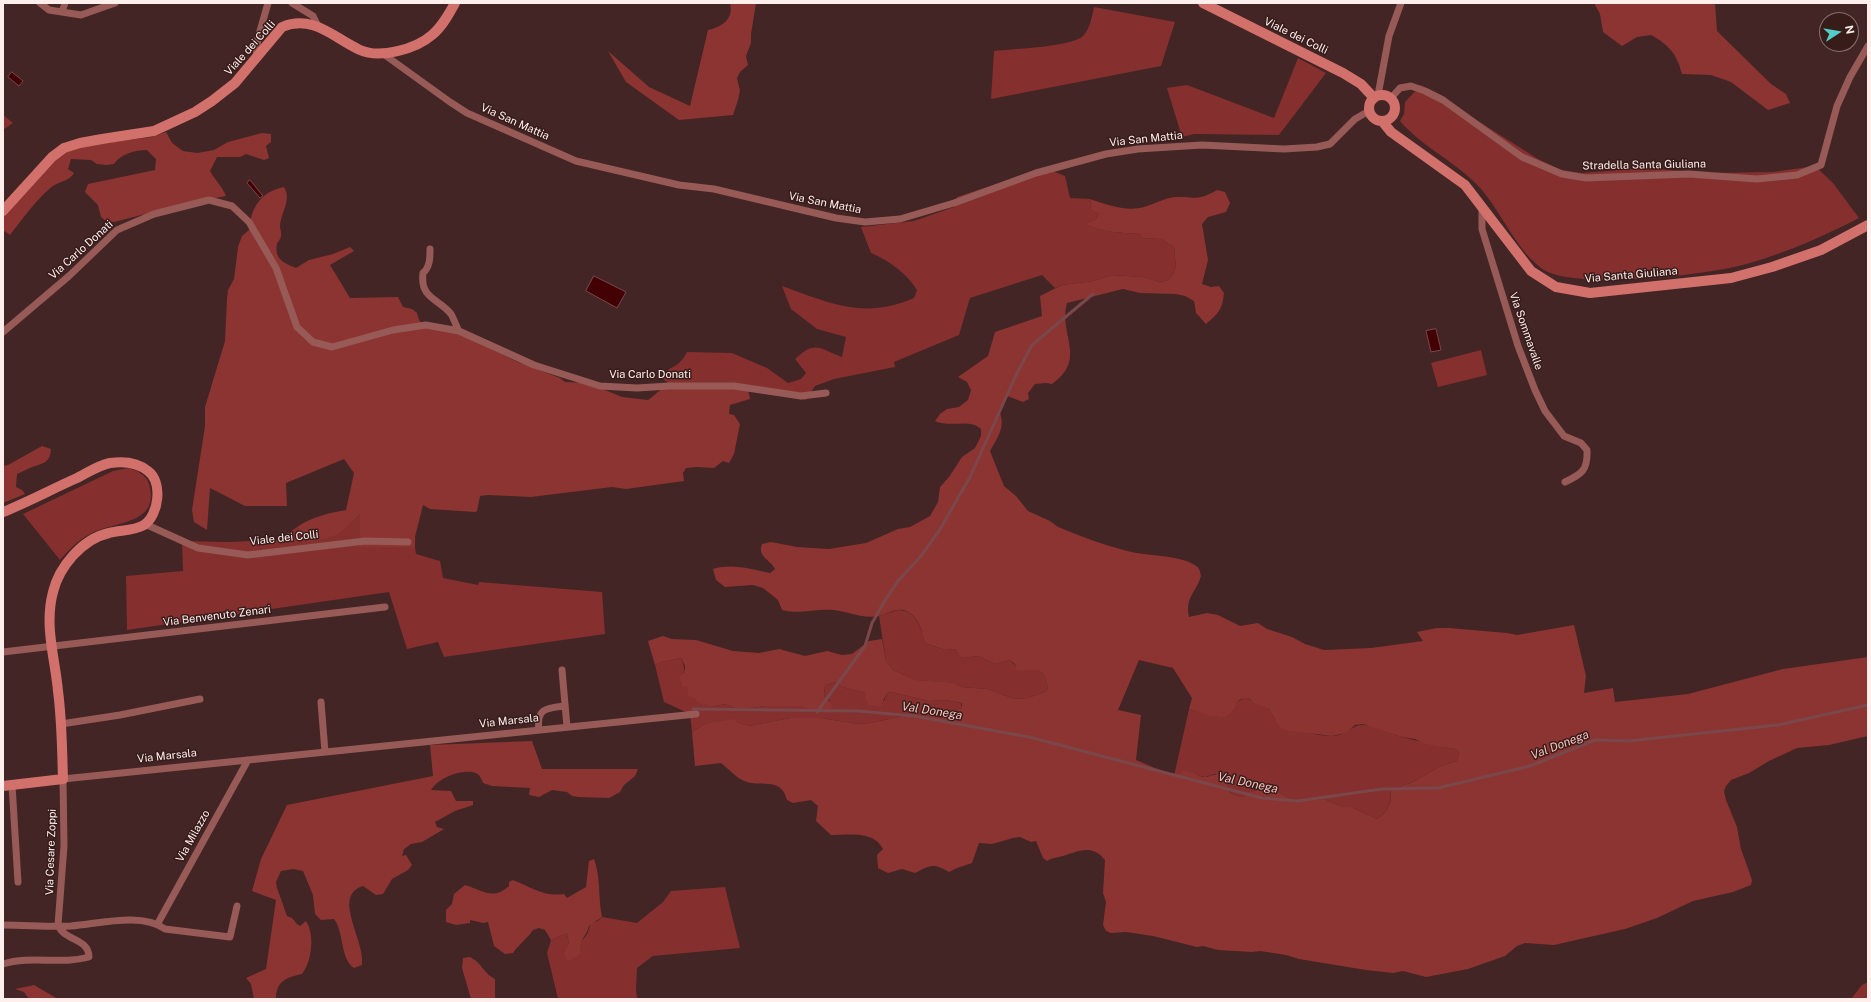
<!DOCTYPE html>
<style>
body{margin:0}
#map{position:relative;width:1871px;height:1002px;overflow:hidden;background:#422524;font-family:"Public Sans",sans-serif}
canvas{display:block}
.frame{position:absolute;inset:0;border:4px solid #feeeec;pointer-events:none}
.north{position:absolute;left:1819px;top:12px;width:40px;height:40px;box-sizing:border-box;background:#371c1a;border:1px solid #87706e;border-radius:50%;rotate:78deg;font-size:11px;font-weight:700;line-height:16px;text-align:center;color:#feeeec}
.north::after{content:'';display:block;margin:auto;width:14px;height:18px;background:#54cdc8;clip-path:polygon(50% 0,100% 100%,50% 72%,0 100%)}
</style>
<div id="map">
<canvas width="1871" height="1002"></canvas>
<div class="frame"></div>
<div class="north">N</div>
</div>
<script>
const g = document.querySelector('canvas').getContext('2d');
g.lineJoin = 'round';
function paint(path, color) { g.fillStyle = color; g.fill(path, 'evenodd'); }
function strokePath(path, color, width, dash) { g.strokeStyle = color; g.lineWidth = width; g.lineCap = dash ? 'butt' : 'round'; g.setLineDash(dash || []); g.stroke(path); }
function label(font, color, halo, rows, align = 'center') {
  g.font = font + ' "Public Sans",sans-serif'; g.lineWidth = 3; g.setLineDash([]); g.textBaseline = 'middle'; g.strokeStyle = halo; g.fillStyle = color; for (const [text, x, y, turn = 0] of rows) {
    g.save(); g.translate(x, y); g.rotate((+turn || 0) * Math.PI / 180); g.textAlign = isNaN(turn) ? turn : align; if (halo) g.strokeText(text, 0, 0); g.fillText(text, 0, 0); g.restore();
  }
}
paint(new Path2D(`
 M1094,7l81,15 -14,44 -170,33 3,-48c18,-2 77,-4 89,-15 7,-7 9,-20 11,-29z
 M1298,58l28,15 -47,62 -85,-1 -12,3 -15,-49 20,-3 87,33z
 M1421,85l117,74 23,11 21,3 63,-5 64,5 64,-1 42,-6 18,17 26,35c-35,18 -71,34 -109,45 -39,12 -172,27 -206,7 -27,-18 -42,-57 -63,-81 -24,-27 -58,-41 -81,-68l4,-7 1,-12z
 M3,115l10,8 -10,7z
 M1045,168l20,8 5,22 20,1 1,11 8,4 -3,5 -12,5c19,7 34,10 54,9l7,5 16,1 13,8 2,21 -7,12 -9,2 -17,-5 -32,-2 -17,6 -32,4 -7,3 -13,-13 -72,23 -11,37 -65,27 1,5 -61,12 -19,7 -9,14 -58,-11 -79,-6 -6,-4c2,-11 9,-10 16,-16 3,-3 6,-7 8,-11l45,1 35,15 21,15 13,-4 5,-6 -11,-14c20,-19 24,-11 47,-2l4,-20 -29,-8 -26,-20 -9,-23c48,17 82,34 132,12l3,-8c-11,-17 -27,-29 -46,-37l-10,-26 53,-6 40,-14 3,-10z
 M1481,350l6,25 -49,12 -7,-24z
 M128,468c9,2 18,7 21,16 12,41 -35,37 -59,50 -12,6 -21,16 -30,26l-37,-46 90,-43z
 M361,513l-2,33 56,1 1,7 24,7 3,17 35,7 1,-3 123,10 3,42 -161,23 -6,-15 -31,7 -18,-57 -262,38 -1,-54 57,-5 -1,-30 45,1 51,-2 19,-13 8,12c26,5 39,-9 56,-26z
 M898,610c20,1 22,17 27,33l20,7 10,-1 4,7 4,2 15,-2 18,8 14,-4 11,11 14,-2 8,4 5,14 -1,4 -19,7 -14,1 -26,-10 -27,-2 -6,-4 -39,-3 -23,-10 -7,-9 -7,-45z
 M681,658c3,7 3,9 3,15 0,19 14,27 29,34l11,-3 16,6 24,-4h35l18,6 13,-11 -6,-6 1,-10 10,-3 7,5 24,6 18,8 3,-8 4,-1 38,9 16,-1 16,3 1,5 -39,8h-20l-33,7 -12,1 -37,-6h-31l-41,8 -12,-4 -32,2 -13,8 -2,-18 -26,-12 -9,-37 6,-3z
 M1245,698c7,1 18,9 25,12l6,12c17,6 45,17 63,13 9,-2 14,-11 25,-10 13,0 25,9 38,12 18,4 35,9 53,12l4,3 -2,9 -16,5 -28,16 -23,8c2,13 -3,23 -13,29l-26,-12h-8l-19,-8 -29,2 -18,-10 -22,-1 -12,7c-14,-3 -14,-4 -18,-18l-10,-5 -10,3 -22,-5 -9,4 15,-67 28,8 15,-5 4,-10z
 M725,887l15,61 -87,8 -16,12 -1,21 1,10h-79l-11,-46 4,-13 16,-7 2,11 12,9c-2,-16 2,-10 7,-21 1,-3 1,-6 4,-9l6,-2 4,-4 35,6 26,-21 8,-11z
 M1868,982v17h-17l11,-14z`), '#852f2e');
paint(new Path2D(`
 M730,3h26l-5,31v9l-5,13 2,9 -8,7 -3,6 3,13 -2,9 -5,15 -54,5 -53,-38 -18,-31 41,36 41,19 18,-76c14,-3 26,-11 22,-27z
 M1594,3h121l2,28 54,53 15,10 4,9 -22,7 -37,-28 -20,-7 -29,-1c-5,-20 -13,-29 -31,-39l-14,2 -15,9 -19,-14 -3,-18z
 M166,132l6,11 11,8 14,2 17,-3 14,-8 34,-9 9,1v8l-5,4 3,12 -5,2 -18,-6 -6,3h-23l-7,14c5,9 12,15 16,25l-38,7 -74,19 -8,-1 -5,-4 -3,-12 -13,-13 3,-8 67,-14 1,-11 -9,-9c-12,0 -26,4 -33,14l-8,1 -9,-1 -6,-4 -20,-1 -3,10 6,4c-5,8 -13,8 -21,13 -14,10 -32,35 -43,49l-7,-5v-14l58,-62 27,-9 64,-8z
 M284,187c8,13 -3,25 -4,39 0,3 2,7 1,10 0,3 -3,5 -4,8 -3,15 7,19 19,24l13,-8 24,-6 17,-7 4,4 -24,14 20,33 48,-1 5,10 9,2 5,4 2,7 6,6 32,2 25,17 38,18 11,2 8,5 21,8 5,4 23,1 34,14 26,3 21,-17 79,6 2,10 -20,6 -1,9 5,1 6,9 -6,30 -5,9 -6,-2 -9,7 -17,-1 -11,1 -3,5 1,8 -58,8 -14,-2 -81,10 -43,-2 -8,1 -3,15 -2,1 -45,-3 -7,-4 -8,32v10h-56l1,-33c-16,17 -29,30 -55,25l-8,-12c15,-10 31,-14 49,-17l8,-37 -10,-14 -58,24 1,23h-42l-35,-18 -3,42 -13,-8 -2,-12 13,-84v-19l20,-66 2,-42 1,-9 6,-11 4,-32 4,-11 7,-6c2,-23 12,-38 35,-43z
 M1217,190l8,2 5,11 -4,9 -18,5 -6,7 6,36 -6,24 9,3 8,-1 5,7c-2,17 -5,20 -18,31l-10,-11 -2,-12 -9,-5 -9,-2 -36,-1 -17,-4 -56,14c-9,31 21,56 -15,81l-6,-1 -11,1 -7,9 1,6 -6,3 -16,-6 -8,14c7,17 -1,27 -9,41l14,35 12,10 12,15 22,10 8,6c22,9 46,18 69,24 19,5 51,4 66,13 6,3 7,6 8,12 -5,17 -16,21 -12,41l18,-4 11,2 22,11 18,-3 9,6 25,8 13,7 19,6 47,-2 52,-7 -6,-9 20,-4h12l58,5 10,2 57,-10 12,51 -2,17 29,-5 2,14 73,-8 95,-25 85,-12v79l-39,9 -32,3 -28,13 -20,12 -18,7 -5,6 -2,5 2,9 11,27 4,22 11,31 -1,5 -18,7 -40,9 -36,17 -32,11 -71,16 -29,-2 -8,3 -12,10 -37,13 -42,8 -23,-6 -10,2 -27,-3 -67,-11 -13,-4 -26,-4 -8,1 -34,-2 -15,-4 -6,1 -44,-11 -27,-4 -15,1 -5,-2 -3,-6 3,-23 -3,-9 2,-33c-14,-18 -29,-7 -46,-3 -5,1 -7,1 -12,4l-4,-3 -7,-17 -5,1 -11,-5 -7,1 -21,6 -13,-1 -7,20 -15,5 -8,4c-16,-9 -18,-7 -34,1l-13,-4 -14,4 -10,-5 -1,-13 6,-6c-9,-19 -35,-14 -52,-14l-15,-14 2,-15 -7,-6 -18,3 -6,-3c-6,-23 -23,-13 -40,-18 -9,-2 -18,-13 -26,-19l-26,3 -3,-34 13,-8 28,-5 4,3 12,4 41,-8h31l37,6 12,-1 33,-7h20l39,-8v-5l-17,-3 -16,1 -38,-9 -4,1 -7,14 -11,-2 -4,-7 1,-5 -24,-6 -7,-5 -10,3 -1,10 9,11 -4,4 -13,2 -17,-6h-35l-24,4 -16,-6 -11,3 -15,-4 -3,-5 -7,-2 -1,-9h-4l-4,-11 5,-2 1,-8 -4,-8 -20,4 -6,3 -7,-24 15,-5 9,3 24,1 37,11 26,2 20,-4 26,7 22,-5 15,4 10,-1 17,-13 13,-2 4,22 7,9 23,10 30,2 9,1 6,4 27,2 26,10 14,-1 19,-7 1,-4 -5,-14c-11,-6 -16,0 -26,-3l-2,-6 -5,-4 -14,4 -18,-8 -15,2 -4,-2 -4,-7 -10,1 -20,-7c-4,-12 -5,-25 -17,-31 -10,-6 -19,2 -29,4 -16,3 -30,-4 -45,-6 -18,-2 -34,5 -52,0l-4,-10 -15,-12 -10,-3 -28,2 -9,-7 -3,-11c20,-6 37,0 57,4l5,-4c-5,-10 -18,-12 -13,-25l9,-2 26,5 32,2 37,-6 32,-14 12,-2 20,-11 8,-14 2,-15 9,-10 13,-20 13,-9 6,-12v-7c-11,-11 -30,-1 -46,-8l5,-7 7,-5 12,-2 9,-7 3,-10 -4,-8 -9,-5 30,-21 7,-24 47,-16 -2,-20 22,-11 32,-4 17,-6 32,2 17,5 9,-2 7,-12 -2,-21 -13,-8 -17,-1 -6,-5c-20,1 -36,-2 -54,-9l12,-5 3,-5 -8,-4 -1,-11c18,6 36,13 54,8 11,-3 20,-9 32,-10 21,-1 20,5 41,-7zM1139,660l34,8 19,30 -3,11c11,3 27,11 38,7 12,-5 4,-20 23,-17l4,4 16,7 6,12 7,8 49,6 14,-3 9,-8 8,-1 39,13 13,2 10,5 30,5 4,3 -2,9 -16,5 -28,16 -23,8c3,12 -3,23 -13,29l-26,-12h-8l-19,-8 -29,2 -18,-10 -13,-3 -14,4 -7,5c-23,-4 -10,-11 -21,-20 -6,-5 -11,0 -18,0 -7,-1 -15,-7 -22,-5 -2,1 -6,3 -8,4l-38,-16 5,-45 -23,-5z
 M42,446l9,3c-1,14 -7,14 -19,18 -5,2 -10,5 -15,7l-1,13 6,3 3,4 -22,9v-37l5,-1z
 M532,741l10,28h96l-3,7 -11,9 -4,7 -11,6 -30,-1 -7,-1 -5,-4 -15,-2 -13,7 -10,-2 1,-7 -38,-2 -9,-3c-1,-3 -3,-8 -7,-10 -14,-5 -38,5 -45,17l20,1 5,10h17v4l-18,6 -20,11 2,5 7,2 -22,13 -11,2 -7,5 -2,7 4,-1 6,10 -4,5 -16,9 -9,15 -7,1 -13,-9c-32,10 3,55 -1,79l-8,3c-14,-8 -10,-37 -20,-49l-13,1 -6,-6 -2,-19 -10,-24 -10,-2 -12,2 -5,11 1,6 10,28 5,2 5,6 3,2 6,-5c9,14 6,40 -4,53 -15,3 -26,7 -26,25h-22l-3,-15 -5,-6 20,-9 10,-69 -24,-9 9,-32 26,-54 146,-29 -3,-31z
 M594,859c7,19 4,39 8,58l-13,9c-3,12 -10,12 -8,27l-8,6 -6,2 -3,-8 5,-9 -2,-11 -16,7 -6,-10 -6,-2 -6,2c-6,9 -14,14 -20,23l-8,1 -11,-8 -6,-24 -5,1 -13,-3v3l-14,2 -10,-3v-12l6,-6 2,-10 11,-9c18,5 27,16 44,1v-4l4,-2c18,7 30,17 51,14l3,4 19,-11 3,-26z
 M470,957c11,5 14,17 25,22v20h-24l-9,-31 1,-10z
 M34,985l24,14h-29l-5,-7 -9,-3z`), '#8c3432');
const water = new Path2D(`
 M12,72l11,9 -4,5 -11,-9z
 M250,180l13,16 -3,2 -13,-15z
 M594,276l32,16 -9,16 -31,-17z
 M1436,329l5,21 -10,2 -5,-21z`);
paint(water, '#420005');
strokePath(water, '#7a474a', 1);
strokePath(new Path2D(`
 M693,709l165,2 56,5 115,21 233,61 36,3 84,-12 56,-1 92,-22 65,-26 33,1 150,-16 90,-20
 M817,712l48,-66 7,-23 12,-21 14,-21 23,-25 18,-25 31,-54 47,-104 15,-28 61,-51`), '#7a474a', 3);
strokePath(new Path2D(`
 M40,3l9,7 32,5 34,-12
 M292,3l21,13 5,10
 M62,12l3,-9
 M382,53l68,49 17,11 109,48 103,24 35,4 122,29 29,4 35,-3 54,-16 82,-30 70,-19 32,-5 64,-4 82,4 33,-2 13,-3 25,-25 14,-8
 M256,57l2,-19 10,-35
 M1378,95l11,-59 12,-33
 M1391,98l9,-10 11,-2 14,5 18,9 79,57 40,17 24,4 103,-4 68,5 40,-4 24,-10 16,-59 13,-29 18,-31
 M1482,208v21l36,117 17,44 10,21 19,25 17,7 6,7c1,20 -5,24 -22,32
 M430,249c0,9 0,18 -7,24 -3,26 15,25 28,41 3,5 5,12 8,17
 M3,332l66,-56 48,-46 37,-16 55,-14 23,6 17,16 27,46 21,59 16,15 19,5 61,-17 33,-5 33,6 75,34 66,21 37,2 32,-2h65l67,10 25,-3
 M145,524l53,24 50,7 117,-14 43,1
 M3,652l382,-45
 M562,670l5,57
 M321,702l4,50
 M61,724l59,-9 80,-16
 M539,730c-3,-22 8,-22 26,-24
 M12,785l6,97
 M158,923l90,-163
 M3,925c23,0 46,2 68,1 27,-2 71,-14 94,3l65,8 7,-31
 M3,964c28,-9 58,1 86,-7 0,-19 -25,-16 -31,-32l6,-79 -1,-67 633,-65`), '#975a56', 7);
strokePath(new Path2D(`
 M1203,3l140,70 18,11 13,14
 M1369 108a13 13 0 1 1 26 0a13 13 0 1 1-26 0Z
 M1382,121l9,11 74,53 66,86 25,16 34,6 141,-15 41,-11 49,-17 47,-25
 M3,211l49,-54 12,-9 16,-5 22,-4 52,-8 41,-19 17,-11 23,-18 47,-56c31,-13 52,11 78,23 20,9 56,-1 72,-15 10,-8 17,-21 23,-32
 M3,512c25,-10 49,-23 74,-34 10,-5 22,-13 33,-15 14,-2 27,-1 38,8 15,11 11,44 -4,54 -10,6 -24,5 -35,8 -27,6 -50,34 -56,59 -9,34 2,66 5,99 4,30 4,59 5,88l-60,7`), '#d2716c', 10);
label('11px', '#feeeec', '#371c1a', [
 ["Viale dei Colli",1296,36,26],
 ["Viale dei Colli",250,48,-48],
 ["Via San Mattia",515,122,24],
 ["Via San Mattia",1146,139,-6],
 ["Stradella Santa Giuliana",1644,165,-1],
 ["Via San Mattia",825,203,11],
 ["Via Carlo Donati",81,250,-42],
 ["Via Santa Giuliana",1631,275,-5],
 ["Via Sommavalle",1526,331,71],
 ["Via Carlo Donati",650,375],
 ["Viale dei Colli",284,538,-6],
 ["Via Benvenuto Zenari",217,616,-7],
 ["Via Marsala",509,721,-6],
 ["Via Marsala",167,756,-6],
 ["Via Milazzo",193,836,-61],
 ["Via Cesare Zoppi",51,852,-88]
]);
label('italic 12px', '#f8c4bf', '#371c1a', [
 ["Val Donega",932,711,9],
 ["Val Donega",1560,745,-21],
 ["Val Donega",1248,783,12]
]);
</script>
